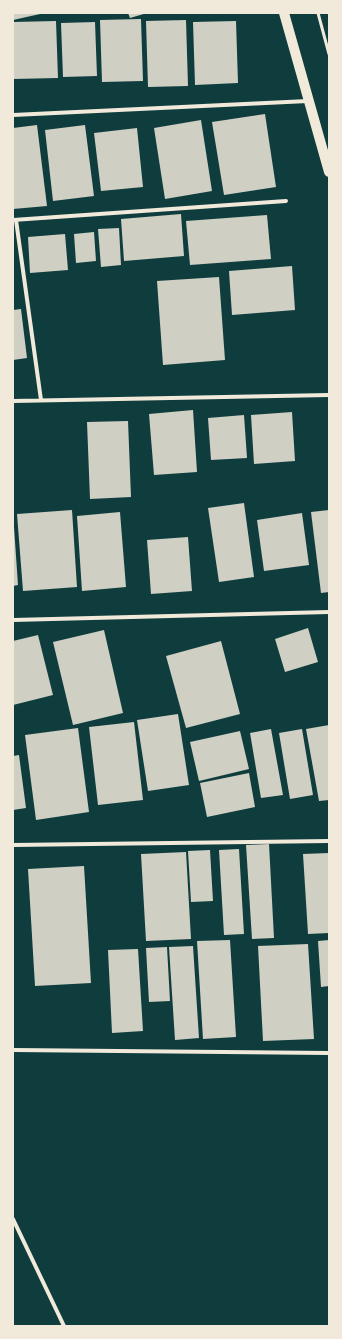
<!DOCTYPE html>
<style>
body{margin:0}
#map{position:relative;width:342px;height:1339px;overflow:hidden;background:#0f3d3e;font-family:"Roboto Condensed",sans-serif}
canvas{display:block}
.frame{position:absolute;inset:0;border:14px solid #f1e9da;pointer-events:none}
</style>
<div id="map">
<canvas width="342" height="1339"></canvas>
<div class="frame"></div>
</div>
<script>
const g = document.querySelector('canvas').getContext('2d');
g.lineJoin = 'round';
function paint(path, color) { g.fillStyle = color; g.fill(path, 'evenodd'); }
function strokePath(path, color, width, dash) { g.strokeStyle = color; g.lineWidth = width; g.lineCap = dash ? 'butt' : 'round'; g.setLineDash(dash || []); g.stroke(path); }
paint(new Path2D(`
 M13,13h27v1l-27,6z
 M128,13h19l-17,5z
 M141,19l2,62 -41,1 -2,-62z
 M186,20l2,66 -40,1 -2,-66z
 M56,21l2,57 -45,1v-57z
 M236,21l2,62 -43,2 -2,-63z
 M95,22l2,54 -34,1 -2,-54z
 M265,114l11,73 -52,8 -12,-73z
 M201,120l11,71 -47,8 -11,-71z
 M37,125l10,81 -34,3v-81z
 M85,125l9,71 -41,5 -8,-71z
 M137,128l6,59 -42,4 -7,-58z
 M181,214l3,42 -60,5 -3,-42z
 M267,215l4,44 -81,6 -4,-44z
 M119,228l2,37 -20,2 -3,-38z
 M94,232l2,29 -20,2 -2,-29z
 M65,234l3,36 -38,3 -2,-36z
 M292,266l3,44 -63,5 -3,-44z
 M219,277l6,83 -62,5 -6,-84z
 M21,309l6,49 -14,2v-50z
 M193,410l4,62 -43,3 -5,-61z
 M292,412l3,49 -41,3 -3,-49z
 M244,415l3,43 -36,2 -3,-42z
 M128,421l3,76 -41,2 -3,-77z
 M244,503l10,74 -35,5 -11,-74z
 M72,510l5,77 -54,4 -6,-77z
 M329,510v82l-8,1 -10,-81z
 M120,512l6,75 -44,4 -5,-75z
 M302,513l7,52 -45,6 -7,-51z
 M13,527h1l4,58 -5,1z
 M188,537l4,54 -41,3 -4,-54z
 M308,628l10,34 -33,10 -10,-33z
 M104,630l19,83 -50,12 -20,-83z
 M38,635l15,60 -40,10v-64z
 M221,641l19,73 -54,14 -20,-72z
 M178,714l11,71 -41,6 -11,-71z
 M134,722l9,78 -45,5 -9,-78z
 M329,725v75l-10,1 -13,-72z
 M78,728l11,84 -53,8 -11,-85z
 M271,729l12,66 -22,3 -11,-65z
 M302,729l11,66 -23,4 -11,-66z
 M240,731l9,38 -50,12 -9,-39z
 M19,755l7,53 -13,2v-54z
 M249,773l6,34 -48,10 -7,-34z
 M269,844l5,94 -22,1 -6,-94z
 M239,849l5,85 -20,1 -5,-85z
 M210,850l3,51 -22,1 -3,-51z
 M186,852l5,87 -45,2 -5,-87z
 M329,853v80l-21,1 -5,-80z
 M84,866l7,117 -56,3 -7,-117z
 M230,940l6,97 -33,2 -6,-98z
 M329,940v46l-8,1 -3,-46z
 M308,944l6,95 -51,2 -5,-95z
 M193,946l6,92 -24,2 -6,-93z
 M167,947l3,54 -21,1 -3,-54z
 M138,949l5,82 -31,2 -4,-83z`), '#cfcfc3');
strokePath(new Path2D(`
 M318,13l11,41`), '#f1e9da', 3);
strokePath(new Path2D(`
 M13,115l295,-14
 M13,220l273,-19
 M16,220l25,180
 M13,401l316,-6
 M13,620l316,-8
 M13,845l316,-4
 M13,1050l316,3
 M13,1219l51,107`), '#f1e9da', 4);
strokePath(new Path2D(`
 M284,13l45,159`), '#f1e9da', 10);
</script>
